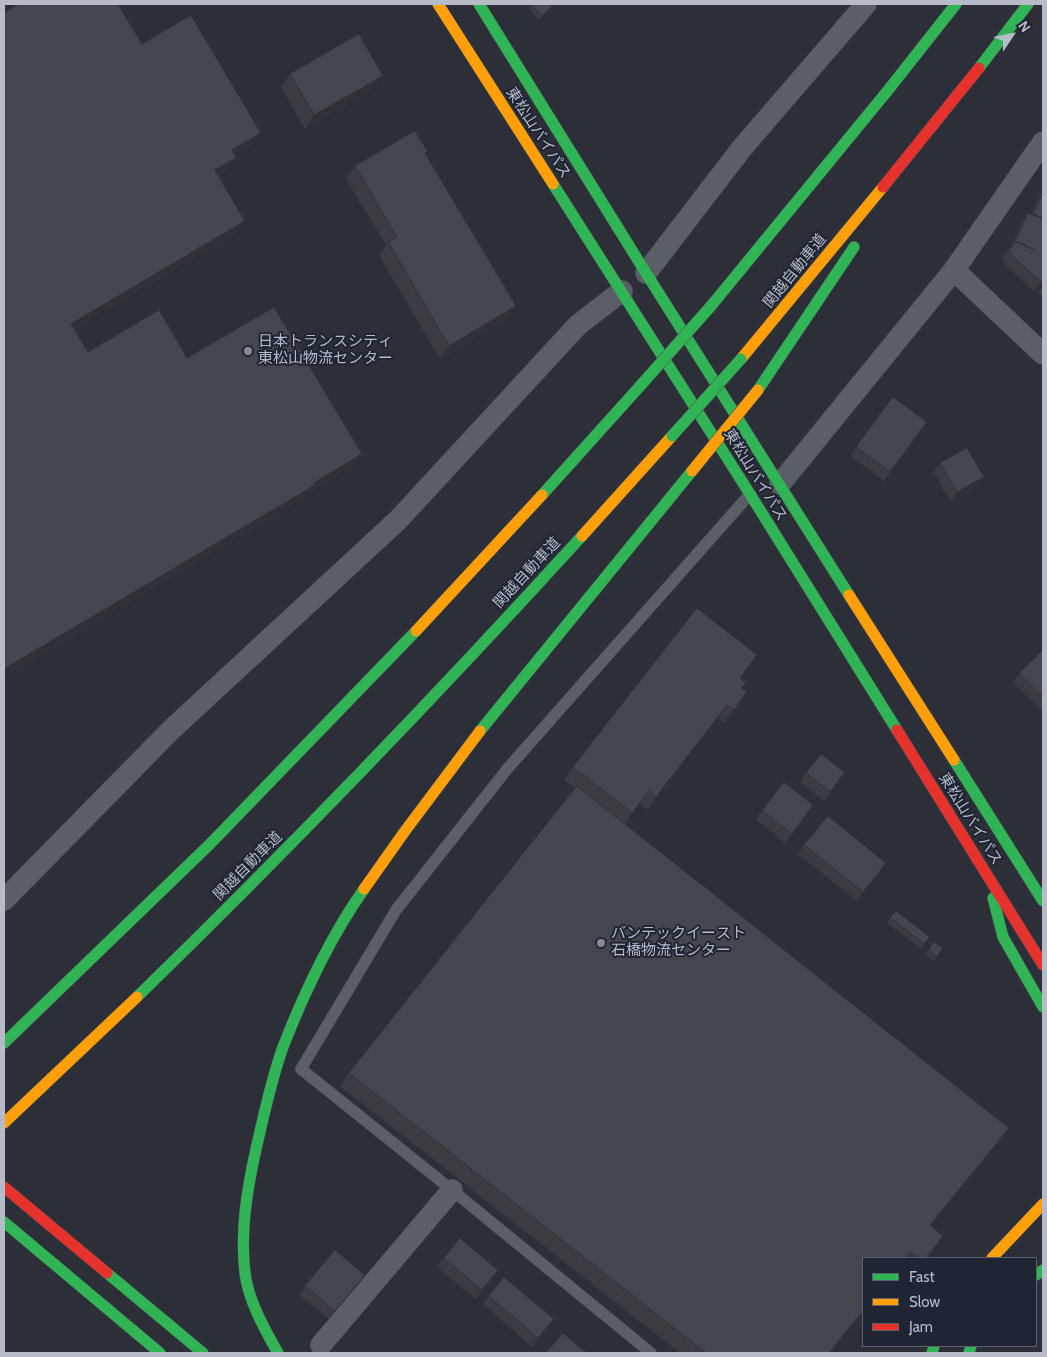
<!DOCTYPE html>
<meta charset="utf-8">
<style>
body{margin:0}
#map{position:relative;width:1047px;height:1357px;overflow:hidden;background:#2c2f38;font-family:Cabin,sans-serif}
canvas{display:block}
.frame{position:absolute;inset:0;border:5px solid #b7bbc8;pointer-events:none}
.legend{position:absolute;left:862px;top:1257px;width:175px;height:90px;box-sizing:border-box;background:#1f2532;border:1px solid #5c616e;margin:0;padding:6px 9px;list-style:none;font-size:15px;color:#b7bbc8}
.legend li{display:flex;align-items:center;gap:10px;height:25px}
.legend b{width:25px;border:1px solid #5c616e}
.north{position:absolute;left:987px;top:10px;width:50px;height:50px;-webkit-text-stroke:4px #1f2532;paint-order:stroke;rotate:56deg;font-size:14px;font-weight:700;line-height:20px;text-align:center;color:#b7bbc8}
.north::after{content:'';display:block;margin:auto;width:18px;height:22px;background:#b7bbc8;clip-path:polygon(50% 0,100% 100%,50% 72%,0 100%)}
</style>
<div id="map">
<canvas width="1047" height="1357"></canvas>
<div class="frame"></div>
<ul class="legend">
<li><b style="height:6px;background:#30b455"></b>Fast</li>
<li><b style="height:6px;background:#ff9f0a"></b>Slow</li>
<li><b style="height:6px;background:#e5322d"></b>Jam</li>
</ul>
<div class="north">N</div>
</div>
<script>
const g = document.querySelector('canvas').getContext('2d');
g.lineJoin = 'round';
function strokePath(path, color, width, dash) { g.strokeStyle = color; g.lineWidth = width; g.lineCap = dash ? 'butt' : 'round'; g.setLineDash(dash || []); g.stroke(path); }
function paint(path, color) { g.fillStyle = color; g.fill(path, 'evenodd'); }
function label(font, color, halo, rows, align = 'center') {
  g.font = font + ' Cabin,"Noto Sans JP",sans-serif'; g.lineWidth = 4; g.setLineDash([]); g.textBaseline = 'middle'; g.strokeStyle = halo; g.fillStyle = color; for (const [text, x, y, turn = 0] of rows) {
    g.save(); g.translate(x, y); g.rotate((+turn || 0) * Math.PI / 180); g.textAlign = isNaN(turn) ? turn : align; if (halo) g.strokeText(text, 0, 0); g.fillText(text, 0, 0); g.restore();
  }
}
const lane = new Path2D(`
 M651,1353l-199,-163 -151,-121 95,-159 112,-142 242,-274`);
const street = new Path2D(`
 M954,270l89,84
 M646,273l96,-125 124,-144
 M780,484l174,-214 89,-128
 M4,900l167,-170 227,-210 180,-195 44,-34
 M321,1345l131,-155`);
const fast = new Path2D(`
 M479,4l167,269 203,322
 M979,68l49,-64
 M553,184l197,310 147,236
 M711,306l178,-217 67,-85
 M758,390l96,-143
 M542,495l99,-110
 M480,731l212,-260
 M954,760l89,141
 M993,898l10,39 40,70
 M137,997c153,-149 301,-303 445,-461
 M4,1043l206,-199 206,-213
 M4,1222l156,131
 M107,1273l96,80
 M1036,1275l7,-5
 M278,1353c-13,-23 -30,-53 -33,-80 -5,-42 2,-83 11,-124 8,-34 15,-69 27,-102 21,-54 48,-111 81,-158
 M932,1353l2,-7
 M969,1353l2,-7`);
const slow = new Path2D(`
 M438,4l115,180
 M741,359l142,-172
 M582,536l90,-100
 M849,595l105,165
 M416,631l126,-136
 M364,889l41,-58 75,-100
 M4,1123l133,-126
 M992,1258l51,-54`);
const jam = new Path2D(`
 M883,187l96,-119
 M897,730l146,235
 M4,1187l103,86`);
strokePath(lane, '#484a51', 12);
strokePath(street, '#484a51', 22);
strokePath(fast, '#494c55', 12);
strokePath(slow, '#494c55', 12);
strokePath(jam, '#494c55', 12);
strokePath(lane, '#5c5e66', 11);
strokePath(street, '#5c5e66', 21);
strokePath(fast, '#30b455', 11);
strokePath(slow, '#ff9f0a', 11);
strokePath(jam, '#e5322d', 11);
const fastBridge = new Path2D(`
 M641,385l70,-79
 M672,436l69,-77`);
const slowBridge = new Path2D(`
 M692,471l66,-81`);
strokePath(fastBridge, '#484b53', 12, []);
strokePath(slowBridge, '#484b53', 12, []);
strokePath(fastBridge, '#30b455', 11);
strokePath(slowBridge, '#ff9f0a', 11);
paint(new Path2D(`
 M532,4l17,7 -10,9 -10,-12z
 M290,74l84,15 -69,40 -24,-42z
 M428,152l-2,2 90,152 -10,13 -66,40 -61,-104 7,-10 -40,-66 9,-13z
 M1043,190v92l-9,9 -31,-29 1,-2 -2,-2 9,-11 11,-25 6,-9 3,1 9,-19z
 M1043,286v11l-5,-4z
 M893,397l34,25 -43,59 -34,-25z
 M940,463l38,23 -28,15 -16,-29z
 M1043,650v62l-30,-29 6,-9z
 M748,668l-8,10 2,11 5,3 -23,31 -6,-5 -71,92 -7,-6 -15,20 384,304 -10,13 -68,85 3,24 -7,8h-64v55l-32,40h-151l-340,-267 9,-13 226,-285 -11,-8 9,-13z
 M806,773l33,8 -15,20 -24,-19z
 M813,805l-28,38 -29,-23 6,-9z
 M804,845l76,27 -23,29 -59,-47z
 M896,911l34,26 -9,12 -34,-26z
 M934,942l9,6 -9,13 -9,-7z
 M444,1258l54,12 -6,9 -16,20 -39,-32z
 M358,1284l-29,35 -30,-24 6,-9z
 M489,1296l65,23 -6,9 -16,19 -49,-43z`), '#3a3c42');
paint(new Path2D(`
 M552,7l-3,4 -10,9 3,-4z
 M383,76l-9,13 -69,40 9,-14z
 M261,133l-9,13 -30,18 10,-14z
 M236,158l-10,13 -20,12 9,-13z
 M1034,214l9,4v11l-15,-6z
 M245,221l-9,13 -174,103 9,-13z
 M1043,280v2l-9,9 7,-9z
 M516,306l-10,13 -66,40 9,-13z
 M362,454l-9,13 -45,27 -3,4 -301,179v-8z
 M984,477l-6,9 -28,15 7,-9z
 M747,692l-9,14 -14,17 10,-13z
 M727,705l-9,13 -71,92 9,-13z
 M649,791l-9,13 -17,22 9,-13z
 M886,863l-6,9 -23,29 6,-9z
 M1009,1128l-10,13 -78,97 9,-13z
 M498,1270l-6,9 -16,20 6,-9z
 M365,1275l-7,9 -29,35 6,-8z
 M863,1311v2l-32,40h-2z
 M554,1319l-6,9 -16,19 6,-9z`), '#2f3136');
const building = new Path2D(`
 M19,4h99l24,40 49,-29 70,118 -29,17 4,8 -21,12 30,51 -174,103 17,28 71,-42 28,48 87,-51 88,147 -48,29 1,2 -311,184v-656z
 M532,4h18l2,3 -10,9z
 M359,34l24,42 -69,39 -24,-41z
 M415,131l13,21 -3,1 91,153 -67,40 -61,-104 9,-5 -42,-71z
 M1043,192v26l-9,-4z
 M1028,213l15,6v61l-2,2 -32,-29 2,-1 -2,-3 7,-7 19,8 -19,-9z
 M893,397l34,25 -37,50 -34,-25z
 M967,448l17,29 -27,15 -17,-29z
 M697,608l60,47 -17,23 6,5 -5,5 6,4 -13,18 -7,-5 -71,92 -7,-6 -17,22 -59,-46z
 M1043,650v47l-24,-23z
 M821,754l24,18 -15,20 -24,-19z
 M784,782l29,23 -21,29 -30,-23z
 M577,786l432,342 -79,97 13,11 -17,22h-7l-9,-6 -5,6h-42v53l-34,42h-123l-357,-280z
 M828,816l58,47 -23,29 -59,-47z
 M896,911l34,26 -6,7 -34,-26z
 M934,942l9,6 -6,8 -8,-6z
 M460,1238l38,32 -16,20 -38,-32z
 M335,1250l30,25 -30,36 -30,-25z
 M504,1277l50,42 -16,19 -49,-42z
 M563,1333l24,20h-41z`);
paint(building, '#43464d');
strokePath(building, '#2f3136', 1);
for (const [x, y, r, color] of [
 [248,351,5,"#868a96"],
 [601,943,5,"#868a96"]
]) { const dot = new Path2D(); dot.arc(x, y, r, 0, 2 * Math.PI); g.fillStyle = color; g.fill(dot); strokePath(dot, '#1f2532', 2); }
label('15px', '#b7bbc8', '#1f2532', [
 ["東松山バイパス",538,133,57],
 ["関越自動車道",795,271,-51],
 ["東松山バイパス",755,475,58],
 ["関越自動車道",527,573,-47],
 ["東松山バイパス",970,819,58],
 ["関越自動車道",248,866,-45]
]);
label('15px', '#b7bbc8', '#1f2532', [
 ["日本トランスシティ",258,342],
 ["東松山物流センター",258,359],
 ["バンテックイースト",611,934],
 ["石橋物流センター",611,951]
], 'left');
</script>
